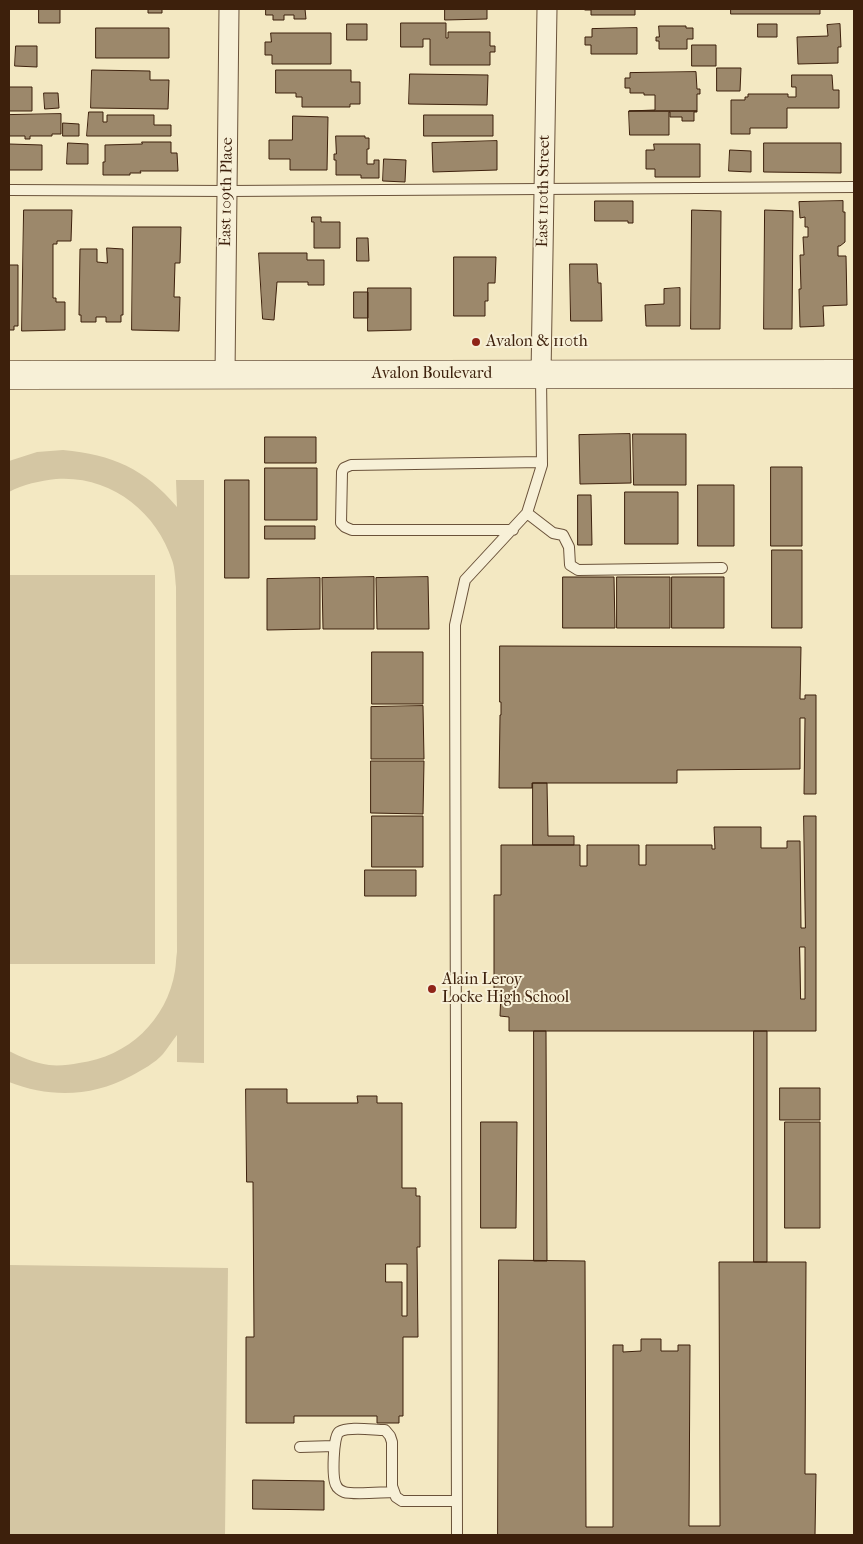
<!DOCTYPE html>
<style>
body{margin:0}
#map{position:relative;width:863px;height:1544px;overflow:hidden;background:#f3e8c2;font-family:"IM FELL French Canon",serif}
canvas{display:block}
.frame{position:absolute;inset:0;border:10px solid #3d200c;pointer-events:none}
</style>
<div id="map">
<canvas width="863" height="1544"></canvas>
<div class="frame"></div>
</div>
<script>
const g = document.querySelector('canvas').getContext('2d');
g.lineJoin = 'round';
function paint(path, color) { g.fillStyle = color; g.fill(path, 'evenodd'); }
function strokePath(path, color, width, dash) { g.strokeStyle = color; g.lineWidth = width; g.lineCap = dash ? 'butt' : 'round'; g.setLineDash(dash || []); g.stroke(path); }
function label(font, color, halo, rows, align = 'center') {
  g.font = font + ' "IM FELL French Canon",serif'; g.lineWidth = 4; g.setLineDash([]); g.textBaseline = 'middle'; g.strokeStyle = halo; g.fillStyle = color; for (const [text, x, y, turn = 0] of rows) {
    g.save(); g.translate(x, y); g.rotate((+turn || 0) * Math.PI / 180); g.textAlign = isNaN(turn) ? turn : align; if (halo) g.strokeText(text, 0, 0); g.fillText(text, 0, 0); g.restore();
  }
}
paint(new Path2D(`
 M63,450c50,5 81,18 114,57l-1,-27h28v583l-27,-1v-27c-5,6 -9,13 -14,19 -8,9 -21,16 -32,22 -39,21 -81,22 -122,6v-31c12,6 25,12 40,14 9,1 21,0 30,-2 49,-6 88,-43 96,-92 1,-6 1,-13 2,-19l-1,-365c-1,-9 -1,-19 -4,-27 -16,-49 -62,-85 -116,-81 -16,2 -33,5 -47,13v-31l28,-9z
 M9,575h146v389h-146z
 M9,1265l219,3 -3,267h-216z`), '#d4c6a3');
const building = new Path2D(`
 M39,9h21v14h-21z
 M131,9h44h-13v4h-14v-4z
 M266,9h39l1,10h-12v-4h-10v5h-11v-5h-7z
 M445,9h42v10l-42,1z
 M585,9h50v6h-44v-5h-6z
 M731,9h89v5h-89z
 M401,23h45v15h2v-6h42v14h5v6h-5v13h-60v-26h-7v8h-22z
 M347,24h20v16h-20z
 M758,24h19v13h-19z
 M840,24l1,23h-3v16l-40,1 -1,-27 31,-1 -1,-11z
 M659,26h27v2h7v11h-6v10h-28v-8h-3v-4h3z
 M96,28h73v30h-73z
 M637,28v26h-46v-9h-6v-8h7v-8z
 M271,33h60v31h-59v-9h-7v-13h6z
 M692,45h24v21h-24z
 M16,46h21v21l-22,-1z
 M717,68h24l-1,23h-23z
 M92,70l58,1v9h19l-1,29 -77,-1z
 M276,70h75v12h9v22h-10v3h-48v-10h-6v-4h-20z
 M696,72l1,17h3v5h-3v17h-68l26,-1v-15h-11v-2h-14v-5h-5v-10h5v-5z
 M410,74l78,1 -1,30 -78,-1z
 M792,75h40l1,15h6v18h-52v20h-37v6h-19v-34h14v-3h3v-3h40v3h8v-10h-4z
 M9,87h23v24h-23z
 M44,93h14l1,15 -14,1z
 M629,111h68v1h-3v9h-12v-4h-12v-5h-1v23h-39z
 M89,112h14v10h4v-7h47v10h17v11h-84z
 M61,114v20h-9v2h-22v3h-5v-3h-16v-21z
 M424,115h69v21h-69z
 M293,116l35,1 -1,53h-37v-11h-21v-19h23z
 M63,123l16,1v12h-16z
 M336,136h29v2h4v11h-2v15h7v-4h5v18h-18v-3h-25v-15h-2v-6h2z
 M497,141v29l-64,2 -1,-29z
 M142,142h29v11h6l1,18h-38l1,2h-11v2h-27v-13h2v-17l37,-1z
 M68,143l20,1v20h-21z
 M764,143h77v30l-77,-1z
 M9,144l33,1v25h-33z
 M654,144h46v33h-45v-8h-9v-19h8z
 M730,150l21,1v21l-22,-1z
 M384,159l22,1 -1,22 -22,-1z
 M595,201h38v22h-5v-2h-33z
 M843,201v11h2v30l-5,4h-2v10h8l1,49 -24,1 1,20 -24,1 -1,-38h2l-1,-34h4l-1,-18h5v-10h-3v-10l-5,1 -1,-16z
 M24,210h48l-1,31h-14v3h-4v54h3v4h9v28l-43,1z
 M692,210l29,1 -1,118h-29z
 M765,210l28,1 -1,118h-28z
 M312,217h9v5h19v26h-26v-26h-2z
 M133,227h48l-1,36h-5l-1,34h6l-1,34 -47,-1z
 M357,238h11l1,23h-12z
 M107,248l16,1v66h-2v7h-15v-5h-10v5h-15v-7h-2l1,-66h17v13l10,1z
 M259,253h48v7h17v25h-16v-3h-31l-3,38 -11,-1z
 M454,257h42l-1,26h-7v18h-3v15h-31z
 M570,264h27l1,19h3l1,38h-31z
 M9,265h9v61h-4v4h-5z
 M368,288h43v42l-43,1z
 M680,288v38h-34l-1,-21 19,-1v-15z
 M354,292h14v26h-14z
 M630,434l1,49 -51,1 -1,-49z
 M633,434h53v51h-52z
 M265,437h51v26h-51z
 M771,467h31v79h-31z
 M265,468h52v52h-52z
 M225,480h24v98h-24z
 M698,485h36v61h-36z
 M625,492h53v52h-53z
 M578,495h13l1,50h-14z
 M265,526h50v13h-50z
 M772,550h30v78h-30z
 M374,577v52h-51l-1,-51z
 M428,577l1,52h-52l-1,-51z
 M563,577h51l1,51h-52z
 M617,577h53v51h-53z
 M672,577h52v51h-52z
 M320,578v51l-53,1v-51z
 M500,646l301,1 -1,52h5v-4h11v99h-12l1,-76h-5v51l-123,1v13h-145v5h-33l1,-73h1v-13h-1z
 M372,652h51v52h-51z
 M423,706l1,53h-53v-52z
 M371,761h53l-1,53 -52,-1z
 M533,783h14l1,53h26v9h-41z
 M372,816h51v51h-51z
 M804,816h12v215h-307v-14l-9,-1 1,-23h-7v-98h7v-50h79v21h7v-21h52v20h7v-20h66v4h3l-1,-22h47v21h26v-7h13l1,87h4zM800,947h5v52h-4z
 M365,870h51v26h-51z
 M534,1031h12l1,230h-13z
 M754,1031h13v231h-13z
 M780,1088h40v32h-40z
 M246,1089h41v14h71l-1,-7h20v7h25v85h14v8h4v51h-3l1,90h-15v79h-4v7h-22v-7h-83v7h-48v-86h8l-1,-155h-6zM386,1264h21v52h-5v-34h-16z
 M481,1122h36l-1,106h-35z
 M785,1122h35v106h-35z
 M499,1260l86,1 1,266h27v-182h10v7l18,-1v-12h20v12h17v-6h12l-1,181h31l-1,-264h87l-1,212h11l-1,61h-317z
 M253,1480l71,1v29l-71,-1z`);
paint(building, '#9c886b');
strokePath(building, '#3d200c', 1);
const service = new Path2D(`
 M9,190l219,1 626,-4
 M527,513l26,20 10,2 6,12 1,18 8,5 144,-2
 M513,530h-161l-7,-3 -4,-4 1,-51 2,-4 7,-3 191,-3
 M300,1447l34,-1
 M394,1492c-11,0 -41,3 -50,0 -3,-1 -7,-4 -8,-7 -4,-7 -3,-49 3,-53 9,-6 34,-2 46,-2l5,6 2,6v44l4,11 6,4h54
 M457,1535l-2,-910 10,-45 62,-67 15,-48 -1,-89`);
const minor = new Path2D(`
 M225,374l4,-365
 M541,374l6,-365`);
const secondary = new Path2D(`
 M9,375l845,-1`);
strokePath(service, '#6a523a', 12);
strokePath(minor, '#6a523a', 21);
strokePath(secondary, '#3d200c', 29);
strokePath(service, '#f7f0d7', 10);
strokePath(minor, '#f7f0d7', 19);
strokePath(secondary, '#f7f0d7', 28);
for (const [x, y, r, color] of [
 [476,342,5,"#8f2418"],
 [432,989,5,"#8f2418"]
]) { const dot = new Path2D(); dot.arc(x, y, r, 0, 2 * Math.PI); g.fillStyle = color; g.fill(dot); strokePath(dot, '#f7f0d7', 2); }
label('16px', '#3d200c', '#f7f0d7', [
 ["East 110th Street",544,191,-89],
 ["East 109th Place",227,192,-89],
 ["Avalon Boulevard",432,374]
]);
label('16px', '#3d200c', '#f7f0d7', [
 ["Avalon & 110th",486,342],
 ["Alain Leroy",442,980],
 ["Locke High School",442,998]
], 'left');
</script>
